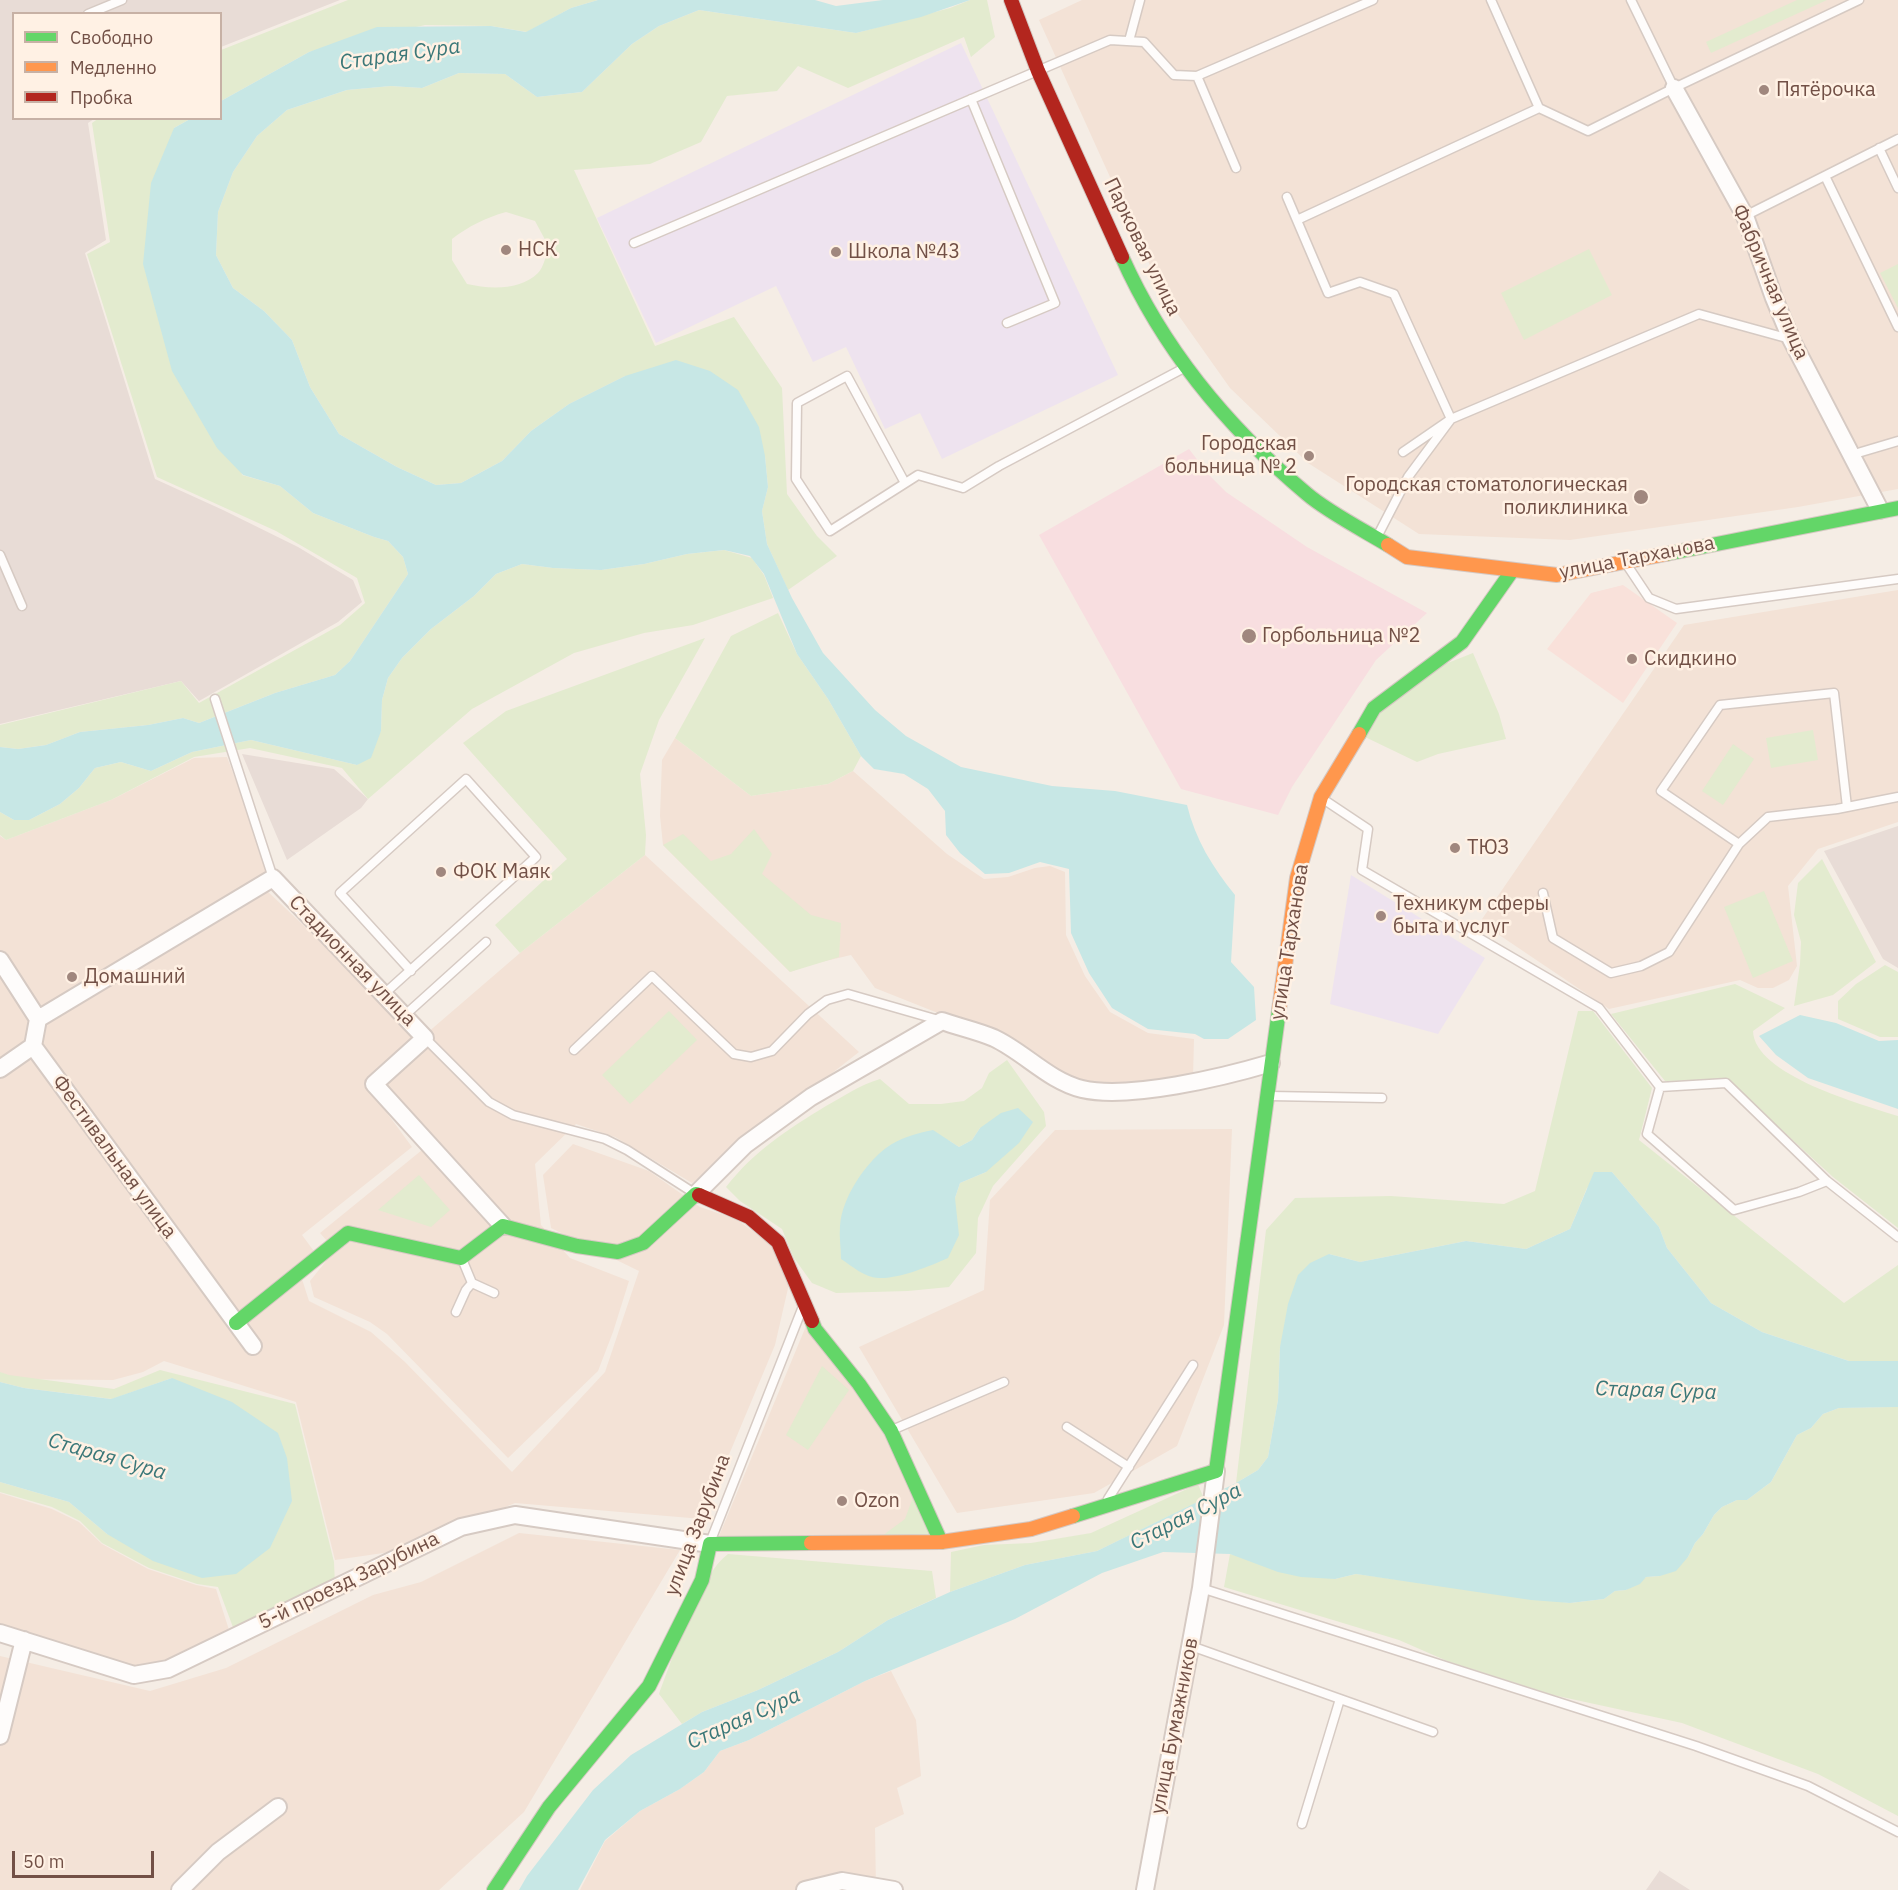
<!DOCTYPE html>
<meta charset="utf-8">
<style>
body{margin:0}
#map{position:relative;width:1898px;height:1890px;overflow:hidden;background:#f5ede5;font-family:"IBM Plex Sans",sans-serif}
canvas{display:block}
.legend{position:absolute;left:12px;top:12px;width:210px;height:108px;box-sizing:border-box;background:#fff1e4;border:2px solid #c7b1a5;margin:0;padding:8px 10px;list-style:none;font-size:18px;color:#725046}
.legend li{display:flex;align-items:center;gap:12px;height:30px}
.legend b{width:30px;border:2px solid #c7b1a5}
.scale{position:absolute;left:12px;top:1851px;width:142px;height:27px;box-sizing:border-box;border:3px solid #725046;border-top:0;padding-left:8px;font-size:18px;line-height:21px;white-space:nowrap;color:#725046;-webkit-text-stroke:4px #fff1e4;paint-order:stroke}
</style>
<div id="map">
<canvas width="1898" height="1890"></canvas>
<ul class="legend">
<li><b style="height:8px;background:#63d668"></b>Свободно</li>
<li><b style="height:8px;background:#ff974d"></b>Медленно</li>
<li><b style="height:8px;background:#b3261e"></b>Пробка</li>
</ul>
<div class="scale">50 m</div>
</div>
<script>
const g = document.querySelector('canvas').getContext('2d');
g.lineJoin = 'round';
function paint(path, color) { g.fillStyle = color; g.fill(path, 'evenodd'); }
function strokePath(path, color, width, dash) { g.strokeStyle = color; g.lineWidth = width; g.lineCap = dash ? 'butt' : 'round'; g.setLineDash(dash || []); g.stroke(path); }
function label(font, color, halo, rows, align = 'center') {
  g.font = font + ' "IBM Plex Sans",sans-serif'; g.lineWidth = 5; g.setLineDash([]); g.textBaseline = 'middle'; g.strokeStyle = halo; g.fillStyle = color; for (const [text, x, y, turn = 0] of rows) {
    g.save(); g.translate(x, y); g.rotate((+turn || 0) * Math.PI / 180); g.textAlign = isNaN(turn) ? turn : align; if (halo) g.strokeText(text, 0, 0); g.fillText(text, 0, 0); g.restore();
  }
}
paint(new Path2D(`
 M1082,0h816v489l-100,18 -228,33 -151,-6 -111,-71 -78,-75 -68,-96 -123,-272z
 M1898,590v232l-80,27 -30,37 9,80 -8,14 -16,8h-15l-18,-8 -131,29 -129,-87 204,-297z
 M675,738l76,58 77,-12 25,-13 94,83 37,25 24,-2 27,-9 15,-2 15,6 1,63 19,41 25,36 38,21 46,6 -1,39 -68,9 -39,-3 -32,-16 -37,-28 -64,-21 -78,-31 -24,-33 -38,9 -23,8 -127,-127 -3,-29 2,-56z
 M227,757l46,121 -7,12 85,80 64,68 -50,45 47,64 -110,88 17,23 -18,18 8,25 62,31 34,30 107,110 93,-100 34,-101 -88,-43 -8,-53 30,-31 76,27 51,36 36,12 37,27 16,38 -14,61 -73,174 -187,-16 -111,47 -69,10 -39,-158 -132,-41 -21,11 -30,8 -109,-1 -4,-3v-540l6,4 105,-40 83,-42z
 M645,855l214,197 -167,131 -77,-46 -39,-13 -41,40 6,61 29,33 59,23 -16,51 -15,39 -90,87 -121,-124 -17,-12 -56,-25 -4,-16 25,-31 -15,-17 102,-83 -53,-67 151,-130z
 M1232,1129l-8,196 -47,121 -83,47 -137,20 -98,-166 125,-57 6,-90 65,-70z
 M806,1326l70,88 61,125 -220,2z
 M0,1493l52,16 27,13 23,22 46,25 48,16 20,4 13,41 -45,25 -24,8 -29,4 -131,-41z
 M519,1533l161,17 -156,262 -85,78h-439v-234l150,35 76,-23 147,-73 48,-13z
 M891,1671l25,49 5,56 -24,12 7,26 -29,14 1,62h-296l25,-49 35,-30 40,-22 24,-17 16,-21 29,-11 116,-59z`), '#f3e2d6');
paint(new Path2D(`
 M1623,585l54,38 -54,80 -76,-54 44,-56z`), '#f9e1da');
paint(new Path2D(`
 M0,0h340l-119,47 -1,-33h-206v104l80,1 -6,4 18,117 -21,13 70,226 68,31 75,37 55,33 9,22 -24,20 -139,79 -18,-20 -181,43z
 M242,754l92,15 34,30 -7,9 -74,52z
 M1898,826v142l-15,-9 -59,-108z
 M1660,1870v1l30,19h-44z`), '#e8dcd6');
paint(new Path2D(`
 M961,43l157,332 -176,84 -22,-46 -35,16 -39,-82 -33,15 -37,-76 -120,57 -59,-125z
 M1351,875l134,83 -47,76 -108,-30z`), '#eee3ef');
paint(new Path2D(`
 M1189,449l20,26 17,17 81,55 120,66 -51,47 -84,127 -14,28 -97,-26 -142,-254z`), '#f8dee0');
paint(new Path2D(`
 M348,0h250l-27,8 -44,24 -36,-6 -66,-1 -116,27 -88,49v-51z
 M970,0h17l8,37 -24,20 -7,-20 -116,51 -50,-22 -21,25 -50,5 -26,46 -51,22 -76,6 81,176 79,-29 48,71 5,106 30,42 20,20 -49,34 -21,-46 -5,-33 6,-24 -3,-31 -140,-80 -56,28 -38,27 -29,30 -41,22 -25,2 -39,-18 -58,-33 -29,-47 -18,-47 -28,-29 -31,-23 -17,-33 2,-43 15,-40 24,-36 30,-26 60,-20 44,-4 31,2 37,-15 46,1 32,23 45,-5 50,-48 27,-18 40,-16 157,23 94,-25zM506,212l29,9 14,26c-3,7 -5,20 -11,26 -18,18 -49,16 -71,11l-15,-24v-21c17,-13 33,-21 54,-27z
 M1797,0h30l-116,53 -5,-11z
 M99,118l91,1 -16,9 68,347 38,11 33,27 61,24 14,4 15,16 5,17 -58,87 -15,14 -60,18 -76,30 -16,-5 -35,7 -68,7 -34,13 -28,4 -18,-2v-22l181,-44 18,22 141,-78 25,-22 -8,-25 -81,-47 -119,-54 -70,-223 23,-12 -18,-119z
 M1589,249l23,46 -88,45 -23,-47z
 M1898,264v44l-18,-35z
 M724,550l28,8 12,17 9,23 -80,27 -49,8 -70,20 -102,56 -104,90 -26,-31 -92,-20 -56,9 -83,43 -105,40 -6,-5v-23l14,8h15l31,-16 19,-16 16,-20 26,-6 30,9 41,-19 59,-12 106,25 24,-34 1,-31 6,-22 14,-20 29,-29 43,-33 22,-22 26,-10 31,4 48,2 43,-6 43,-10z
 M778,613l19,41 31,45 33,57 -8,15 -25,13 -77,12 -76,-58 56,-102z
 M705,638l-46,82 -19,54 6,61 -1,20 -125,98 -25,-28 72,-66 -104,-116 43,-32z
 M1473,653l26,61 7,25 -68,15 -21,8 -54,-26 16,-25 56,-43z
 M1813,730l5,30 -47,8 -5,-30z
 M1733,744l21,15 -31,46 -21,-14z
 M754,829l18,25 -10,20 49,41 30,8 -2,34 -49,15 -127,-127 20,-11 28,27 20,-7z
 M1822,859l54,103 -43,33 -39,11 6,-42 1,-22 -7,-27 4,-32z
 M1764,891l29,70 -40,17 -29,-71z
 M1885,965l13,7v65h-18l-42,-18v-18l18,-17z
 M1735,984l50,24 -32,23c1,44 110,74 145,85v112l-65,-51 -106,-97 -62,1 -54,-67z
 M669,1011l28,29 -67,64 -28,-29z
 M1578,1011h15l59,77 -13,52 205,163 54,-38v96h-49l-87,-29 -51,-29 -44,-55 -8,-21 -47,-55 -25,16 -17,41 -44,20 -60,-8 -106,21 -31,-8 -49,93 -2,53 -10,57 -10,13 -22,13 30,-253 29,-32 96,-2 113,8 31,-13z
 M1007,1060l37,52 2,14 -53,60 -15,32 -2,35 -27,34 -41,4 -72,2 -24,-10 -18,-25 -12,-29 -42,-28 -14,-14c29,-37 61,-57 100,-81 18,-10 34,-21 54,-27l29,25h32l23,-3 18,-13 7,-15zM980,1128l6,44 -26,11 -5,15 -7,-58 11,7 13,-7z
 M419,1175l31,35 -19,17 -53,-17z
 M822,1366l27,24 -41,60 -22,-15z
 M160,1370l135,34 39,158 1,23 -101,45 -16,-43 -21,-3 -48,-16 -47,-25 -22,-22 -28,-14 -52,-15v-10l69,20 38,32 65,-156 -60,21 -88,-11 -24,-6v-10l9,3 105,14z
 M1893,1407h5v409l-80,-42 -136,-51 -129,-28 -106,-34 -48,-21 -175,-53 6,-33 105,25 21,-5 214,29 34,-4 11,-8 11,-1 20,-13 14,-1 28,-19 7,-14 8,-9 11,-19 8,-8 15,-7h10l24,-18 26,-47 14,-7 12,-14 16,-6z
 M1198,1484l6,15 -107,52 -72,14 -75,27 1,-40 33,-7 47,-2 60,-10z
 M913,1497l20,40 -55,2 27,-20z
 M728,1554l204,17 4,27 -48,22 -50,32 -80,38 -56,22 -20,12 -23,-30c14,-36 40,-119 69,-140z`), '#e3ebcf');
paint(new Path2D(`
 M598,0h217l21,6 47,-6h87l-49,17 -65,16 -157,-23 -40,16 -27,18 -50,48 -45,5 -32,-23 -46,-1 -37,15 -31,-2 -44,4 -60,20 -30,26 -24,36 -15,40 -2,43 17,33 31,23 28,29 18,47 29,47 58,33 39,18 25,-2 41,-22 29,-30 38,-27 56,-28 51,-16 34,11 28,19 21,37 6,29 3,31 -6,24 5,33 25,54 31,55 52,57 31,26 55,31 91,19 63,5 72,14c8,34 26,63 48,90l-4,67 23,25 2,33 -28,19h-24l-9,-5 -47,-5 -36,-21 -23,-35 -18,-40 -2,-64 -29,-7 -31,11 -24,1 -25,-21 -14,-18 -1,-24 -17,-22 -24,-15 -30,-5 -13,-13 -33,-57 -31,-45 -33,-80 -14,-18 -26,-6 -37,4 -43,10 -43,6 -48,-2 -31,-4 -26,10 -22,22 -43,33 -29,29 -14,20 -6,22 -1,31 -10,27 -14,7 -106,-25 -59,12 -41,19 -30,-9 -26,6 -16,20 -19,16 -31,16h-15l-14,-8v-65l18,2 28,-4 34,-13 68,-7 35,-7 16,5 76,-30 60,-18 15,-14 58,-87 -5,-17 -15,-16 -14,-4 -61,-24 -33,-27 -37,-11 -26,-27 -45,-77 -29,-107 8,-81 23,-55 16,-9 30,-1 1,-17 88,-49 68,-25 114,-1 35,6 45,-24z
 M1800,1015l36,8 43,18 19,-1v69l-90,-31 -32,-23 -17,-19z
 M1018,1108l15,14 -14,21 -33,29 -26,11 -5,15 4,37 -11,23c-18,8 -49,21 -69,20 -14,0 -27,-12 -38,-19 0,-11 -2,-22 -1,-33 2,-28 24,-61 46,-78 13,-10 31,-15 47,-18l26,17 13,-7 8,-12 21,-15z
 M1594,1172h18l47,55 8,21 44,55 51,29 87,29h49v46l-59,1 -16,6 -12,14 -14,7 -26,47 -24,18h-10l-15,7 -8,8 -11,19 -8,9 -7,14 -12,14 -16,5 -14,1 -6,7 -14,6 -11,1 -11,8 -34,4 -39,-3 -175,-26 -21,5 -34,-2 -23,-5 -48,-18 -67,-2 -61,21 -87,46 -150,62 -116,59 -29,11 -16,21 -24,17 -40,22 -35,29 -27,50h-59l8,-14 66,-86 38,-35 71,-43 56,-22 80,-38 50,-32 62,-28 75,-27 72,-14 139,-68 22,-13 10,-13 10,-57 2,-53 8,-43 10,-29 12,-12 19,-9 31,8 106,-21 60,8 44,-20z
 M172,1378l60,24 46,31 9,25 5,43 -22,47 -34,26 -34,4 -49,-17 -46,-27 -38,-32 -69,-20v-100l24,6 87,11z`), '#c7e7e5');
const lane = new Path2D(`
 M1491,0l48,108 49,23 86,-43
 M1631,0l43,88 185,-88
 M88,14l34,-14
 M1129,41l11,-41
 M1197,76l39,92
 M971,99l84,204 -48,20
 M1879,148l19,40
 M1825,176l73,151
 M1287,197l41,96 32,-11 34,12 57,125 -43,58 -31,60
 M1745,216l153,-77
 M1297,220l242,-112
 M634,243l476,-203 34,2 30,33 23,1 176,-76
 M1403,452l48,-33 248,-105 91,25
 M1851,455l47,-14
 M905,483l-58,-107 -50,27 -1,76 34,52 88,-56 45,13 36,-22 185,-98
 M0,555l22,51
 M1627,565l22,33 27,11 222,-30
 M215,699l58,179
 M1323,799l45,30 -6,41 237,138 61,79 66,-4 101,98 71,56
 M1847,807l-13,-114 -114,12 -59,86 78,53 29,-27 69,-8 61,-12
 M1543,893l10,45 58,35 30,-7 28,-14 70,-108
 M384,994l152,-137 -70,-78 -126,114 71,78
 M404,1016l82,-74
 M425,1038l64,64 24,13 92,24 22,11 67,43
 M574,1050l78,-74 82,78 17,3 21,-6 36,-37 19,-14 21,-6 94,27
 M1660,1087l-13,47 87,76 65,-18 28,-11
 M1270,1096l112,2
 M462,1259l10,24 22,10
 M456,1312l10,-22 6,-7
 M1067,1427l62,40
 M892,1430l112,-48
 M1108,1499l85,-134
 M711,1540l91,-231
 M1201,1588l495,158 112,40 90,46
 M1191,1646l242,86
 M1302,1824l38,-125`);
const street = new Path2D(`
 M1674,88l71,128 29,82 17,41 89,171
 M0,960l38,59 -5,27 220,300
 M38,1019l235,-141 152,160 -51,46 129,142
 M0,1069l33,-23
 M696,1194l49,-49 66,-48 131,-76c17,6 36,10 52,17 30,14 55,43 88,51 47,11 142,-12 189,-26
 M0,1633l134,42 34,-6 293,-142 54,-12 195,29
 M0,1736l24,-96
 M180,1890l38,-38 60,-45
 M805,1890l37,-9 52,9
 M1145,1890l56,-302 15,-117`);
const fast = new Path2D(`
 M1122,257c42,94 105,170 185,237 21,18 56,36 81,51
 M1666,554l232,-46
 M1359,734l15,-26 88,-66 50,-71
 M812,1321l3,8 44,55 32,47 50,111
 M236,1323l112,-90 113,25 42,-32 74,20 41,6 25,-9 53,-49 3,1
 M1073,1516l143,-45 63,-461
 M494,1890l55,-83 100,-121 53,-106 8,-36 101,-1`);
const slow = new Path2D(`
 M1388,545l19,12 150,18 109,-21
 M1279,1010l18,-132 24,-81 38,-63
 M811,1543l130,-1 90,-13 42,-13`);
const jam = new Path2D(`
 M1011,0l27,71 84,186
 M699,1195l50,22 29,25 34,79`);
strokePath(lane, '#d6cac3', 11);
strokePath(street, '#d6cac3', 20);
strokePath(fast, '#d5c8c2', 16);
strokePath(slow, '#d5c8c2', 16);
strokePath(jam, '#d5c8c2', 16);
strokePath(lane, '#fefcfb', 8);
strokePath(street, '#fefcfb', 16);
strokePath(fast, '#63d668', 14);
strokePath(slow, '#ff974d', 14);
strokePath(jam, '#b3261e', 14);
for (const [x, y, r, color] of [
 [1764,90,6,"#a0877e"],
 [506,250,6,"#a0877e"],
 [836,252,6,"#a0877e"],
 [1309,456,6,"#a0877e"],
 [1641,497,8,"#a0877e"],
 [1249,636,8,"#a0877e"],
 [1632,659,6,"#a0877e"],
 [1455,848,6,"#a0877e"],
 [441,872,6,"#a0877e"],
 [1381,916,6,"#a0877e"],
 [72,977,6,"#a0877e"],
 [842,1501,6,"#a0877e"]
]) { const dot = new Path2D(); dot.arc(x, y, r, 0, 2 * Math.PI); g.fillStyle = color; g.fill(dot); strokePath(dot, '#fff1e4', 2); }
label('20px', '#725046', '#fff1e4', [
 ["Пятёрочка",1776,90],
 ["НСК",518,250],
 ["Школа №43",848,252],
 ["Городская",1297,444,"right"],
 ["больница № 2",1297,467,"right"],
 ["Городская стоматологическая",1628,485,"right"],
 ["поликлиника",1628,508,"right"],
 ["Горбольница №2",1262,636],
 ["Скидкино",1644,659],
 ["ТЮЗ",1467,848],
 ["ФОК Маяк",453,872],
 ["Техникум сферы",1393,904],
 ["быта и услуг",1393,927],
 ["Домашний",84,977],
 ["Ozon",854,1501]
], 'left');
label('20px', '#725046', '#fff1e4', [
 ["Парковая улица",1142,247,64],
 ["Фабричная улица",1770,282,67],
 ["улица Тарханова",1637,558,-11],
 ["улица Тарханова",1290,942,-81],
 ["Стадионная улица",352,961,46],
 ["Фестивальная улица",114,1157,54],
 ["улица Зарубина",698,1525,-69],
 ["5-й проезд Зарубина",349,1581,-26],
 ["улица Бумажников",1175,1726,-79]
]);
label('italic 21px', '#3a7778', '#fff1e4', [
 ["Старая Сура",400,55,-8],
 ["Старая Сура",1656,1391,2],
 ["Старая Сура",107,1457,16],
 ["Старая Сура",1186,1517,-27],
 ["Старая Сура",744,1719,-24]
]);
</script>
